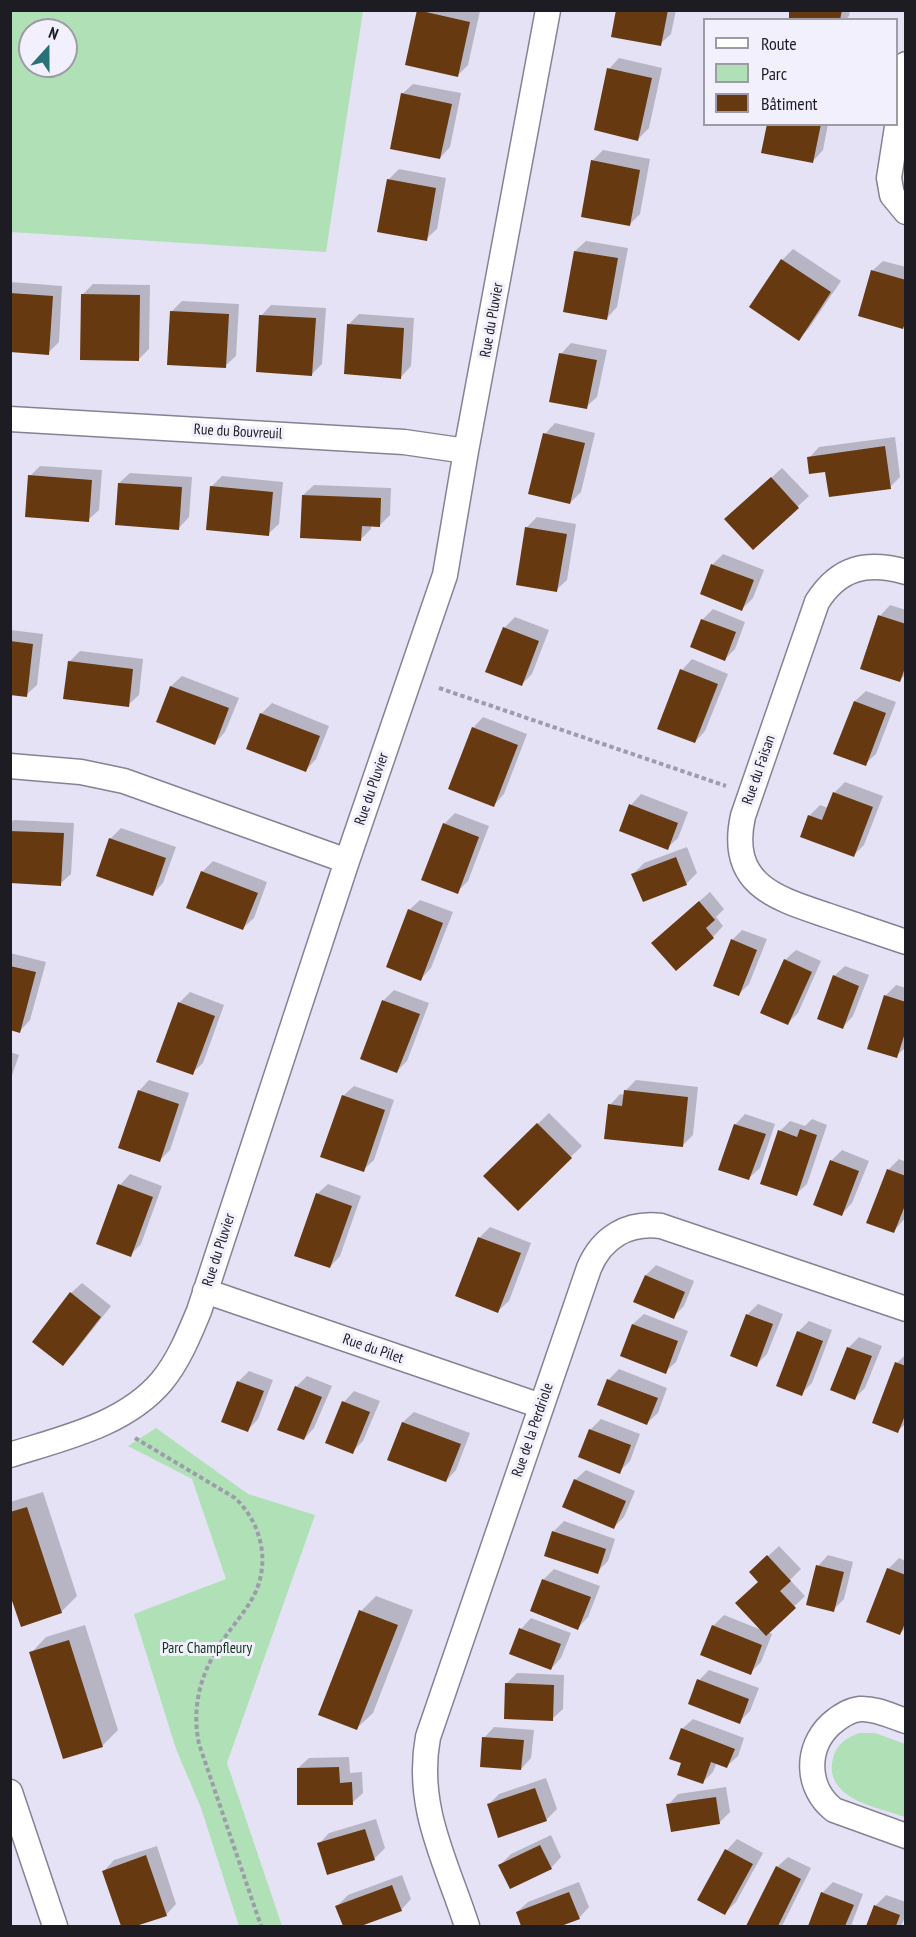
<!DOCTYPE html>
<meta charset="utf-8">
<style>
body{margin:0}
#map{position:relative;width:916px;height:1937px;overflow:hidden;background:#e5e2f6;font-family:"PT Sans Narrow",sans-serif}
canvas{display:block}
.frame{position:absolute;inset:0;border:12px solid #1d1c23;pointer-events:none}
.legend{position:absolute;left:703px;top:18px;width:195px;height:108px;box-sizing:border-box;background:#f2f0fd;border:2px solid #9d9ba6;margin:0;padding:8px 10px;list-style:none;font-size:18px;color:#1d1c23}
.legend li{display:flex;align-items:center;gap:12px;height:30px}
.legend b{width:30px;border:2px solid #9d9ba6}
.north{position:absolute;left:18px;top:18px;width:60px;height:60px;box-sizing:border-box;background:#f2f0fd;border:2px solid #9d9ba6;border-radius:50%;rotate:21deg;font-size:16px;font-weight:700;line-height:24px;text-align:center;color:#1d1c23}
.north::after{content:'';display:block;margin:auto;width:21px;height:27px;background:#287275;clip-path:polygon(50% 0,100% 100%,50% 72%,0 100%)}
</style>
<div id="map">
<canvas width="916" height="1937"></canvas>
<div class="frame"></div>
<ul class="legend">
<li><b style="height:8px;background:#fff"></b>Route</li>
<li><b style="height:16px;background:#b0e0b6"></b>Parc</li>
<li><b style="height:16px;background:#663911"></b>Bâtiment</li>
</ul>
<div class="north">N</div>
</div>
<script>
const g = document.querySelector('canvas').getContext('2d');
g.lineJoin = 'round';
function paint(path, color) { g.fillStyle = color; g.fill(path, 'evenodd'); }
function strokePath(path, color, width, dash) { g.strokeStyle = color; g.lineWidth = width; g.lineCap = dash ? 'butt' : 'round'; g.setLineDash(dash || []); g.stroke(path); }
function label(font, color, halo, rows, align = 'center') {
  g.font = font + ' "PT Sans Narrow",sans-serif'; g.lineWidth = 6; g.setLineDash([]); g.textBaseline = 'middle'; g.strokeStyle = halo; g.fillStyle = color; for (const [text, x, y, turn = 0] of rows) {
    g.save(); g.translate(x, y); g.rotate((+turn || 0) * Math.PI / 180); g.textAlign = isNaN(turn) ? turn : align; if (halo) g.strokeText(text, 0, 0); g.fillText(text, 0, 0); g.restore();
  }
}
paint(new Path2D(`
 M10,11h353l-37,241 -315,-20zM30,30h36v36h-36z
 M156,1428l92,66 67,21 -88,248 55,163h-43l-38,-118 -25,-59 -42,-135 92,-35 -34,-100 -64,-33z
 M859,1733h16l30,11v73c-28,-10 -82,-18 -72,-59 3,-14 15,-21 26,-25z`), '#b0e0b6');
paint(new Path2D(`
 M418,10l62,1 -12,54 -10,10z
 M618,10h58l-5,24 -11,10z
 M791,10h59l-1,6 -4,4h-48z
 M619,58l43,10 -13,60 -11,11 -29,-70z
 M413,84l48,9 -11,54 -10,11 -38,-64z
 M768,124h60l-5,26 -10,11z
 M603,150l47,9 -10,55 -10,10 -38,-63z
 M399,169l47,9 -9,51 -11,10 -38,-59z
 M586,241l42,7 -11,59 -10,11 -32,-67z
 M793,249l48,32 -32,47 -10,11 -17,-79z
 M883,261l23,6v57l-3,3 -31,-56z
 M10,282l52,4 -3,56 -11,11 -38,-3z
 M93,284l57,1 -1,64 -11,11 -55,-66z
 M182,301l57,3 -3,52 -11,10 -53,-55z
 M271,305l55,3 -4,56 -10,10 -51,-58z
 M359,314l55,4 -3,48 -10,11 -53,-52z
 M571,343l36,7 -10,47 -11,10 -25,-53z
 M555,423l40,10 -14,59 -11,11 -25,-69z
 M895,437l5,40 -10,10 -63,-16 -18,-13 10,-11z
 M40,466l62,4 -3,40 -11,10 -58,-44z
 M782,468l27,28 -56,52 -16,-39z
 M130,473l62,4 -3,40 -10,11 -60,-45z
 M222,476l61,6 -4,42 -11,10 -57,-47z
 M314,485l77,3 -1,27 -11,11 -8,-1v4l-10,10 -58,-44z
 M537,517l39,7 -9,56 -11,10 -29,-63z
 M723,554l41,16 -11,28 -11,11 -30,-44z
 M890,605l16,5v64l-7,7 -19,-65z
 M713,609l32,13 -10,27 -10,10 -23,-39z
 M515,617l34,13 -17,44 -10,10 -18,-56z
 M10,630l33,4 -6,51 -11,10 -16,-1z
 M80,651l63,8 -4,36 -11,10 -59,-43z
 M692,659l36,15 -23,57 -10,11 -13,-72z
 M182,676l57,22 -14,34 -10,11 -44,-57z
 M866,691l30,11 -20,52 -11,10 -30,-11 20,-52z
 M272,703l57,23 -13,33 -10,11 -45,-56z
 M483,717l44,17 -23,60 -10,11 -21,-77z
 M845,782l38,14 -19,49 -11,11 -44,-40 11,-11 8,3 7,-16z
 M641,794l47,18 -10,26 -11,10 -36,-43z
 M455,813l34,13 -21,55 -11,11 -13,-68z
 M14,820l60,3 -3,51 -11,10 -50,-2v-59z
 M121,828l55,19 -13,36 -10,11 -43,-55z
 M687,847l10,26 -11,11 -53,-10 11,-11z
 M213,861l54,21 -13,36 -11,10 -41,-56z
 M710,892l14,17 -8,8 7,9 -10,11 -49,-5z
 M420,900l33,12 -22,56 -10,11 -12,-69z
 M742,930l25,9 -18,45 -10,10 -7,-54z
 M796,950l25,11 -23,52 -10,10 -3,-63z
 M10,953l36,9 -16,58 -10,11 -10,-2z
 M845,966l24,9 -16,41 -10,11 -9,-51z
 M896,985l10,3v59l-10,9 -27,-8 17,-53z
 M394,990l35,13 -22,58 -10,10 -36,-13 23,-58z
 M190,992l34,13 -21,58 -11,10 -13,-70z
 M10,1052l9,3 -9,26z
 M149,1080l40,13 -19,57 -11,11 -20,-70z
 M636,1080l62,7 -5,48 -11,11 -72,-41 10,-11 5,1v-4z
 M354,1086l40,14 -20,60 -11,10 -20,-74z
 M549,1113l33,33 -64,63 -33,-33z
 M745,1114l30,10 -15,44 -11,10 -14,-53z
 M812,1119l15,6 -20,59 -11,10 -16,-63 10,-10 15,5z
 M842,1150l27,11 -17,42 -10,11 -11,-53z
 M899,1159l7,3v55l-13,15 -5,-62z
 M130,1174l32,12 -21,58 -11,11 -10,-70z
 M328,1184l33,12 -21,60 -10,11 -13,-73z
 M490,1227l41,16 -22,58 -11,10 -19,-73z
 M656,1265l38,16 -10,25 -11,11 -27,-42z
 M82,1283l29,23 -37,47 -11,11 8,-71z
 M758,1304l25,10 -16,40 -11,11 -9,-50z
 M644,1314l44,17 -12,31 -11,10 -43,-17 11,-31z
 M809,1321l23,9 -20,53 -11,11 -3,-62z
 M859,1337l23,9 -17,42 -10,10 -7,-50z
 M906,1354v69l-8,8 -1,-68z
 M619,1369l48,19 -9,25 -11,10 -39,-43z
 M249,1371l24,9 -15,39 -10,11 -10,-48z
 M307,1376l25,10 -18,42 -10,11 -8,-52z
 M354,1391l26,10 -17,40 -11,11 -25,-10 17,-40z
 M414,1412l56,21 -14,37 -10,11 -57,-22 14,-37z
 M601,1419l39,15 -10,27 -11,11 -29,-42z
 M586,1470l49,21 -11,26 -10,10 -39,-47z
 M43,1492l34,104 -16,16 -51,-21v-89z
 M564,1521l51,18 -7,22 -11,11 -44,-40z
 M779,1546l22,23 -11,11 15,16 -37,36 4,2 -11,28 -11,11 -37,-47 11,-11 40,16 -4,-50 -9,-9z
 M828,1555l25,7 -9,37 -11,11 -15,-44z
 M899,1558l7,3v67l-7,6 -11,-65z
 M554,1569l46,17 -12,31 -10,11 -46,-18 12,-31z
 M376,1596l37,14 -40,103 -16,15 4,-117z
 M531,1618l40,15 -10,25 -10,11 -30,-40z
 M85,1625l33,105 -16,16 -71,-93 15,-16z
 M709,1670l50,18 -9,23 -11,11 -40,-42z
 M517,1673l47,2 -1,34 -11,10 -45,-36z
 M693,1719l51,19 -6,18 -11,10 -10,-4 -4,10 -11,11 -19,-21 -1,-33z
 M494,1727l40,3 -3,28 -10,11 -37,-31z
 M349,1757l1,16 12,-1 1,21 -11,10 -54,-35 11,-10z
 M546,1778l11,31 -11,11 -58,-15 11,-11z
 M726,1787l4,25 -11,11 -51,-18 10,-11z
 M376,1819l9,29 -11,11 -55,-15 10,-11z
 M551,1835l10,22 -10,11 -51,-3 11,-11z
 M737,1839l26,14 -27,49 -11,11 -26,-14 28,-49z
 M157,1846l19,58 -10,11 -35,11h-8l-19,-55 10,-11z
 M788,1857l23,11 -29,58h-34l29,-59z
 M402,1875l9,24 -10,11 -45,16h-11l-8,-20 11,-11z
 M579,1882l10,25 -10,11 -22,8h-34l-6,-14 11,-10z
 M833,1882l30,12 -12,32h-42l13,-33z
 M886,1895l20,7v13l-5,11h-34l9,-21z`), '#0003');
paint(new Path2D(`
 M417,10l53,12 -12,55 -53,-12z
 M616,10h52l-7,36 -50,-9z
 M789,10h53l-2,10h-51z
 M607,68l45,10 -14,63 -44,-11z
 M401,93l51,11 -12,55 -50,-10z
 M767,124h54l-8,39 -52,-10z
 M591,160l49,10 -10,56 -49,-9z
 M387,179l49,9 -9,53 -50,-9z
 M574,251l44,7 -11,62 -44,-8z
 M781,259l50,33 -32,49 -50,-34z
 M871,270l35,10v40l-3,9 -45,-13z
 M10,293l43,3 -4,59 -39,-3z
 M81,294l59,1 -1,66 -59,-1z
 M170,311l59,3 -3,54 -59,-3z
 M259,315l57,3 -4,58 -56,-4z
 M347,324l57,4 -3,51 -57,-5z
 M559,353l38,7 -10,49 -38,-7z
 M543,433l42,10 -15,61 -42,-10z
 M885,446l6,43 -62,8 -4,-25 -16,2 -2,-17z
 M28,475l64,5 -3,42 -64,-5z
 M771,477l28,31 -46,42 -29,-31z
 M118,483l64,4 -3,43 -64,-5z
 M210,486l63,6 -4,44 -63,-6z
 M302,495l79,3 -1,29 -18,-1 -1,15 -61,-3z
 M525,527l42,7 -10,58 -41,-7z
 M711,564l43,16 -12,31 -42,-17z
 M878,615l28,9v41l-6,17 -40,-13z
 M701,619l35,13 -11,29 -35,-14z
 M503,627l36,14 -17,45 -37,-14z
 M10,641l23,3 -6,53 -17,-2z
 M68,661l65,8 -4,38 -66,-8z
 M680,669l38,15 -23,59 -38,-14z
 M170,686l59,22 -14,37 -59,-23z
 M854,701l32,12 -20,53 -33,-12z
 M260,713l60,23 -14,36 -60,-23z
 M472,727l46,18 -24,62 -46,-18z
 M833,792l40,15 -19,50 -54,-20 8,-22 14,5z
 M629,804l49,19 -10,27 -49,-19z
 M443,823l36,14 -21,57 -37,-14z
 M10,831l54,2 -3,53 -51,-3z
 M109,838l57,20 -13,38 -57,-20z
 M676,857l11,28 -44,17 -12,-28z
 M201,871l57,22 -15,37 -57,-22z
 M699,901l16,19 -9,8 8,10 -38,33 -25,-28z
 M408,909l35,14 -22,58 -35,-14z
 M731,939l26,11 -18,46 -26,-10z
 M784,959l28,13 -24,53 -28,-12z
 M10,966l26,6 -16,61 -10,-3z
 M833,975l26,11 -16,43 -26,-10z
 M884,995l22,7v28l-9,28 -30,-9z
 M382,1000l38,14 -23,59 -37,-14z
 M178,1002l37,14 -22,59 -37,-13z
 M138,1090l41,14 -19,58 -42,-14z
 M624,1090l64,7 -5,50 -79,-8 4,-35 14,2z
 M342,1095l43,15 -21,62 -44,-15z
 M537,1123l35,35 -54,53 -35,-35z
 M734,1124l32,10 -17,46 -31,-10z
 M800,1129l17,6 -20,61 -37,-12 18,-54 19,7z
 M830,1160l29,11 -17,45 -29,-11z
 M887,1169l19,7v27l-12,30 -28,-10z
 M118,1184l35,13 -22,60 -35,-13z
 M316,1193l36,13 -22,62 -36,-12z
 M478,1237l43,16 -23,60 -43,-17z
 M645,1275l40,17 -11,27 -41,-17z
 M70,1292l31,25 -38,49 -31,-24z
 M746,1314l27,10 -16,43 -27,-11z
 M632,1324l46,17 -12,33 -46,-18z
 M797,1331l26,10 -21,55 -26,-10z
 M847,1347l25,9 -17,44 -25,-10z
 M895,1362l11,4v47l-8,20 -26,-10z
 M607,1379l51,19 -11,27 -50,-20z
 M237,1381l27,10 -16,41 -27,-10z
 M295,1386l27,11 -18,43 -27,-10z
 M342,1401l28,11 -17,42 -28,-11z
 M402,1422l59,22 -15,38 -59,-22z
 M589,1429l42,16 -11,29 -42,-17z
 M574,1479l52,22 -12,28 -52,-22z
 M27,1507l35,106 -41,14 -11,-32v-83z
 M552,1531l54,18 -8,25 -54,-18z
 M767,1555l24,26 -11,10 16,17 -30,28 -31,-33 23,-21 -9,-10z
 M816,1565l28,7 -10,40 -28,-7z
 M887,1568l19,7v46l-6,14 -34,-13z
 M542,1579l49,18 -13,33 -48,-19z
 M359,1610l39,15 -41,105 -39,-15z
 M712,1625l50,20 -11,30 -51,-20z
 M519,1628l42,16 -10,26 -42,-16z
 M69,1640l34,107 -40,12 -34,-107z
 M697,1679l52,20 -9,25 -52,-20z
 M505,1683l49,2 -1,36 -49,-2z
 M681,1728l54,21 -8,19 -16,-6 -8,22 -26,-9 4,-12 -12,-4z
 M482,1737l42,3 -3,30 -41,-3z
 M339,1767l1,16 12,-1 1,23h-56v-37z
 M535,1788l12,33 -49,17 -11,-34z
 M716,1797l4,27 -49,8 -5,-28z
 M365,1829l10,31 -48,15 -10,-32z
 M540,1845l12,24 -42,20 -12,-24z
 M725,1849l28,15 -28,51 -28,-15z
 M146,1855l21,61 -31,10h-15l-19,-55z
 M776,1866l25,13 -23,47h-32z
 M392,1885l10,26 -41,15h-18l-8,-20z
 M569,1892l11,27 -19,7h-40l-5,-14z
 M821,1892l33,13 -9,21h-37z
 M874,1905l26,10 -4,11h-30z`), '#663911');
const minor = new Path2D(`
 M902,95l4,-31
 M906,96l-4,-1 -13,83 3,17 14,17
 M10,419l394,23 62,9
 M906,572c-39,-11 -67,-5 -89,30l-74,214c-15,68 32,82 83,99 27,9 53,18 80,27
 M10,766l71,6 43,9 223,80
 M205,1291l336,115
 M10,1455c53,-17 115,-30 152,-74 17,-21 27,-46 37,-70l148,-450 98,-286 21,-124 82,-441
 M906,1721c-15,-5 -31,-13 -46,-12 -11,1 -21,8 -29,15 -26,24 -25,64 3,86l72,26
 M10,1792l45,134
 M467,1926c-21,-65 -52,-119 -39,-189l161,-469c13,-31 39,-46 72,-42l245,83`);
strokePath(minor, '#858295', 27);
strokePath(new Path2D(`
 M439,688l287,98
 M135,1438l100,60c28,26 36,68 17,101 -12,21 -30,38 -41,61 -14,27 -18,55 -12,84l62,182`), '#9e9cab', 4, [4.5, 3]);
strokePath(minor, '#fff', 24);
label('15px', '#1d1c23', '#f2f0fd', [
 ["Rue du Pluvier",492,320,-80],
 ["Rue du Bouvreuil",238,432,3],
 ["Rue du Faisan",759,770,-71],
 ["Rue du Pluvier",372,789,-71],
 ["Rue du Pluvier",219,1250,-72],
 ["Rue du Pilet",373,1349,19],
 ["Rue de la Perdriole",533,1430,-71]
]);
label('15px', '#0f3518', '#f2f0fd', [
 ["Parc Champfleury",207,1649]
]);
</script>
